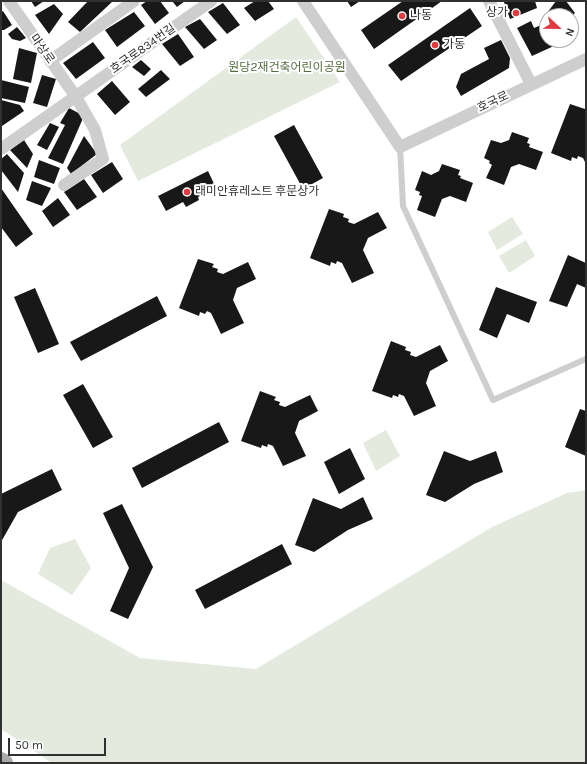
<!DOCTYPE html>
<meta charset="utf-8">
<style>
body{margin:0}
#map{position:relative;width:587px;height:764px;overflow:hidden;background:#fff;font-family:Karla,sans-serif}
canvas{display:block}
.frame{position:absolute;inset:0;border:2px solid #313131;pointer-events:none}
.north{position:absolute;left:539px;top:8px;width:40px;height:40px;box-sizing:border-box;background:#fff;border:1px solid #adadad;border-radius:50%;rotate:112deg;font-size:11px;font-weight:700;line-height:16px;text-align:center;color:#313131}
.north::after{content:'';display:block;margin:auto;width:14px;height:18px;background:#e13a41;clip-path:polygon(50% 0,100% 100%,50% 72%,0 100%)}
.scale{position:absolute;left:8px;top:738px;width:98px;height:18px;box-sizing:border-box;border:2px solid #313131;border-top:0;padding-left:5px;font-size:12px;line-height:14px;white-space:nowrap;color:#313131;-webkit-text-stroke:3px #fff;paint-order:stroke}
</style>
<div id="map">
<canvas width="587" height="764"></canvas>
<div class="frame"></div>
<div class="north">N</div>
<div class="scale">50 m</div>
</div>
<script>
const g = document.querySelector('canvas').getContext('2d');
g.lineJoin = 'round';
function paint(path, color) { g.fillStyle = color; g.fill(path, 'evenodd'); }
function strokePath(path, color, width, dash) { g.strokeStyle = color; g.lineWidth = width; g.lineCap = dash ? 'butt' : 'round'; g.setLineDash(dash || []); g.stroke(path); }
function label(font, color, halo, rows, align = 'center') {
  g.font = font + ' Karla,"Noto Sans KR",sans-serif'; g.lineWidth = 4; g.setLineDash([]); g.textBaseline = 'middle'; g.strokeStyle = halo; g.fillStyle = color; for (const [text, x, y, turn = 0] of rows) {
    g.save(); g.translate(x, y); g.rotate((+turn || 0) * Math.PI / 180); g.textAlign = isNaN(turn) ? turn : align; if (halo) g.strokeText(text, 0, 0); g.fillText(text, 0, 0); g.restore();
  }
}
paint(new Path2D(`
 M296,17l44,65 -202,99 -18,-36z
 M512,217l11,17 -26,16 -9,-18z
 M526,240l9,16 -26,17 -10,-17z
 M386,430l14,26 -24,15 -13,-28z
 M586,490v273h-534l-51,-34v-149l139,78 116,11 236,-142 75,-34z
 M75,539l16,29 -19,27 -34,-21 12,-26z`), '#e4eadd');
paint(new Path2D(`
 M31,1h13l-9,6z
 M88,1h25l-33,31 -12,-10z
 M147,1h13l9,12 -14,11 -14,-19z
 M172,1h13l-8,6z
 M255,1h13l6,8 -19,12 -11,-13z
 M347,1h13l-9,6z
 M403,1h39l-68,48 -13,-19z
 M507,1h28l2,7 -27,11 -6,-17z
 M556,1h10l9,12 -3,3h-22l-3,-3z
 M223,3l17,22 -13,9 -19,-22z
 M54,4l9,10 -14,20 -14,-19z
 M470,8l12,18 -81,55 -13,-16z
 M3,11l9,14 -8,5h-3v-18z
 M134,12l11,14 -28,21 -12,-17z
 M200,19l17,21 -13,9 -19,-22z
 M531,21l3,7 7,-3 3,6 3,-2v11h20l-35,16 -15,-28z
 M17,27l9,11 -6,3 -8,-2 -4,-5z
 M178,34l16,23 -14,9 -18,-22z
 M501,40l9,18 -1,10 -48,28 -5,-9 5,-13 28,-15 -5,-11z
 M93,42l12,16 -29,21 -13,-16z
 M19,48l18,5 -6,30 -18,-4z
 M141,60l10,9 -7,7 -12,-9z
 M161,70l9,9 -24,18 -8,-8z
 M42,75l14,4 -9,28 -14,-4z
 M1,80l28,7 -4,16 -24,-5z
 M112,81l18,21 -15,13 -18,-21z
 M1,100l19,5 4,6 -22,15z
 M570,104l15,5 1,55 -3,-6 -5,-2 -1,3 -5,-2 -1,4 -20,-8z
 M69,108l15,8 -21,48 -15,-6 17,-33 -5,-2z
 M50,123l9,4 -12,23 -10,-5z
 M294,125l29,53 -20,11 -29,-53z
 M512,132l17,6 -2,5 3,1 -1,3 14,5 -7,18 -17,-6 -8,3 -7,18 -18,-7 6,-13 -3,-2 1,-2 -6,-3 7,-18 10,3 8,-3z
 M84,136l13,18 -26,20 -4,-6z
 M24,140l9,14 -6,14 -17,-18z
 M7,154l17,19 -6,19 -17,-22v-11z
 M39,160l21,8 -6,16 -20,-7z
 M112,162l11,17 -20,14 -12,-18z
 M442,164l18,6 -2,5 3,1 -1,2 13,5 -7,19 -16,-6 -8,3 -7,18 -18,-7 5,-14 -3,-1 1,-3 -5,-2 7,-19 9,4 8,-4z
 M208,171l8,17 -18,9 1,3 -13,7 -3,-5 -17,9 -8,-15z
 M84,179l13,18 -20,13 -13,-18z
 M32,181l19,7 -9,18 -16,-6z
 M1,188l32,46 -17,13 -15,-20z
 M58,198l12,17 -17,12 -11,-16z
 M329,209l15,5 -1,3 6,2 -1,3 6,2 24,-12 9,16 -19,10 -5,12 11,23 -22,10 -10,-20 -5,-2 -1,3 -5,-2 -1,4 -20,-8z
 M568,255l18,8v25l-9,-4 -10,23 -18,-6z
 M198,259l16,5 -2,3 6,2 -1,3 6,2 25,-12 8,17 -19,9 -4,12 11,23 -23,11 -10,-21 -4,-2 -2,3 -5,-2 -1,4 -20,-8z
 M496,287l41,15 -8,21 -22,-9 -10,24 -18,-8z
 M35,288l24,56 -21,9 -24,-56z
 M157,296l10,20 -86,45 -11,-19z
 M391,341l15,6 -1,3 6,2 -1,3 6,2 24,-12 8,16 -18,10 -4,12 10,23 -22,10 -10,-20 -5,-2 -1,3 -5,-2 -1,3 -20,-7z
 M83,384l30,53 -20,11 -30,-53z
 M260,391l16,6 -2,3 6,2 -1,3 6,2 25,-12 8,16 -19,10 -4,12 11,23 -23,10 -10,-20 -5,-2 -1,3 -5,-2 -1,3 -20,-7z
 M580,409l6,2v45l-21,-9z
 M219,422l10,20 -87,46 -10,-20z
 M350,448l15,31 -26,15 -15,-32z
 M444,451l26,10 26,-10 7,21 -29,12 -29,18 -19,-7z
 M52,469l10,21 -44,22 -17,30v-48z
 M363,497l10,22 -25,11 -34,22 -19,-7 18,-47 28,11z
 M122,504l31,63 -25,52 -18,-8 19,-43 -26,-55z
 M282,544l10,20 -87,45 -10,-19z`), '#181818');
strokePath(new Path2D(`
 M400,147l3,59 90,194 93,-41`), '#cecece', 6);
strokePath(new Path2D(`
 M9,1l67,96 19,33 8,29 -39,26
 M303,1l97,146 186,-88
 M489,1l42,83
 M50,61l84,-60
 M1,149l210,-148`), '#cecece', 12);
strokePath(new Path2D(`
 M1,761l3,2`), '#a9a9a9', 18);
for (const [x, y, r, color] of [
 [516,13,4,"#e13a41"],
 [402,16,4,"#e13a41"],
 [435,45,4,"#e13a41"],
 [187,192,4,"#e13a41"]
]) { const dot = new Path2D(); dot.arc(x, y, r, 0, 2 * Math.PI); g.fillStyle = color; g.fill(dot); strokePath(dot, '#fff', 1.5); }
label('12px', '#313131', '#fff', [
 ["상가",508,13,"right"],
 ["나동",410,16],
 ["가동",443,45],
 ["래미안휴레스트 후문상가",195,192]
], 'left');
label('12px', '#313131', '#fff', [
 ["마상로",42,49,55],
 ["호국로834번길",143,49,-35],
 ["호국로",493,102,-25]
]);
label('12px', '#536c3f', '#fff', [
 ["원당2재건축어린이공원",287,68]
]);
</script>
